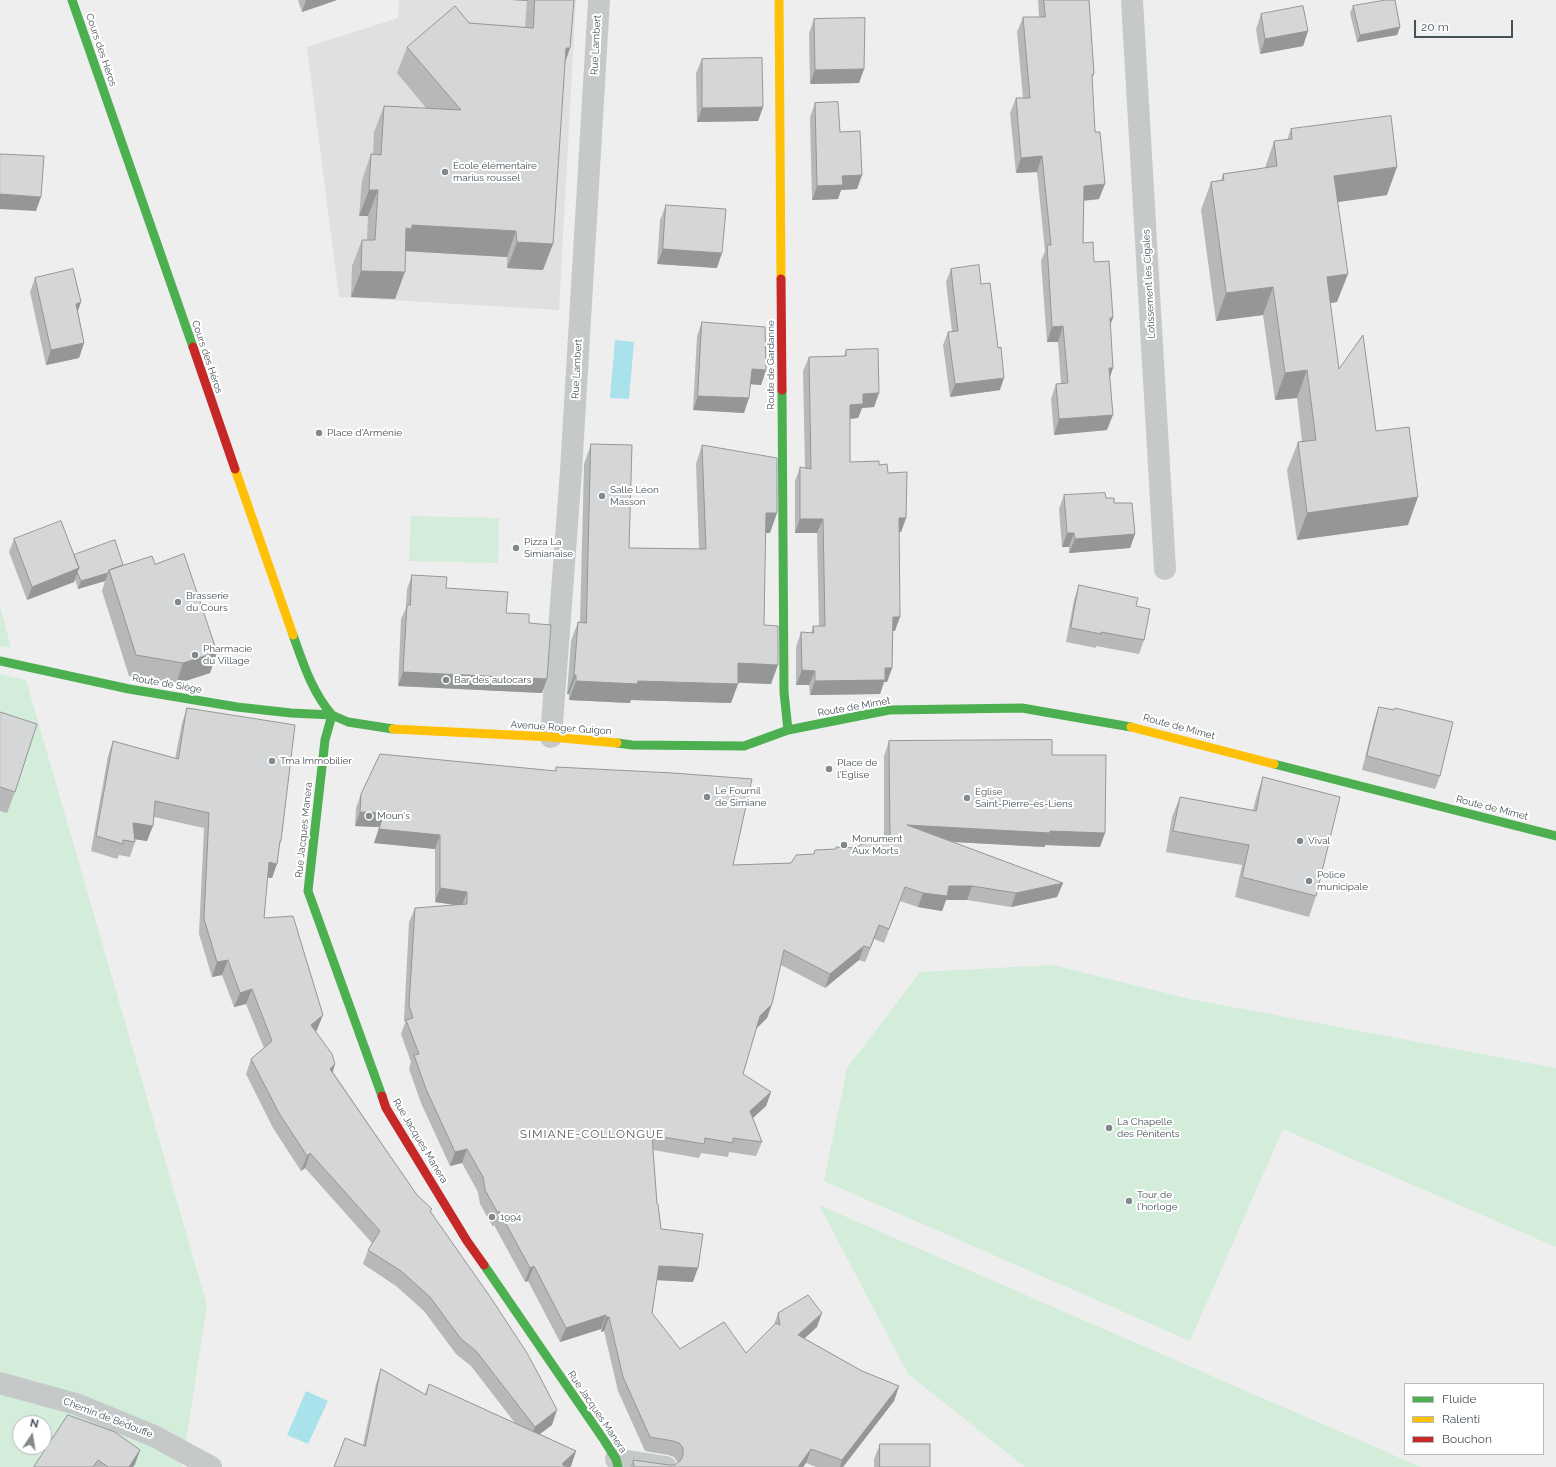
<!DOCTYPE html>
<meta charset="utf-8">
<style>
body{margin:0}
#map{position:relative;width:1556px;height:1467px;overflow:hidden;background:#efeeee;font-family:Raleway,sans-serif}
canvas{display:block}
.legend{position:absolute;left:1404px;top:1383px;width:140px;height:72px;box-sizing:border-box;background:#fff;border:1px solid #b5babd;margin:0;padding:5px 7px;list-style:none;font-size:12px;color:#465259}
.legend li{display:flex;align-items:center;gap:8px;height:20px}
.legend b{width:20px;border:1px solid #b5babd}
.north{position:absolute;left:12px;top:1415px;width:40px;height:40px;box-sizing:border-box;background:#fff;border:1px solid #b5babd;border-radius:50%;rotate:12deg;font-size:11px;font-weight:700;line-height:16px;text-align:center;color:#465259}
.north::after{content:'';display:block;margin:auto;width:14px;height:18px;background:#81898d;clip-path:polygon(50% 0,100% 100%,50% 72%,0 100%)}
.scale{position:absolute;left:1414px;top:20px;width:99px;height:18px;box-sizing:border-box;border:2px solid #465259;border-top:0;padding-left:5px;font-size:12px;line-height:14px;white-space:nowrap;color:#465259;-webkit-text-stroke:3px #fff;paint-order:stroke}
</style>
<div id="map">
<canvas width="1556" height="1467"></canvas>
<ul class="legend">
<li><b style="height:5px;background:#4caf50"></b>Fluide</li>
<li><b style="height:5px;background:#ffc107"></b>Ralenti</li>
<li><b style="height:5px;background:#c62828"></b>Bouchon</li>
</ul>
<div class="north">N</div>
<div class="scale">20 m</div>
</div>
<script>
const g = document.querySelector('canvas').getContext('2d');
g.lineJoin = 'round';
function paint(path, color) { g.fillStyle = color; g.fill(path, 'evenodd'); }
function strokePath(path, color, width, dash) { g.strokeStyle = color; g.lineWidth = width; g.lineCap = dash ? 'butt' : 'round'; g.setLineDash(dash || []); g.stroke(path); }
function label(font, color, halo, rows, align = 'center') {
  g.font = font + ' Raleway,sans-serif'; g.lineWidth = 4; g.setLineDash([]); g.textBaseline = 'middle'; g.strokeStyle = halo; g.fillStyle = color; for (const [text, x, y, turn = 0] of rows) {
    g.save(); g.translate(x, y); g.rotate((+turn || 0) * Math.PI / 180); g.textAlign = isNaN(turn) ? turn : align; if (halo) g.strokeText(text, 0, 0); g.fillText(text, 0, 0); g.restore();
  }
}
paint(new Path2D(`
 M399,0h177l-17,310 -220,-13 -32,-250 91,-29z`), '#e1dfdf');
paint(new Path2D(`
 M411,516l88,2 -1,45 -89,-2z
 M0,606l11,42 -11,-2z
 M0,674l26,6 181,625 -25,162h-182zM20,1423h24v24h-24z
 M1053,965l137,34 366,69v179l-273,-118 -93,212 -366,-160 23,-113 73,-96z
 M819,1205l602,262h-396l-117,-93z`), '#d3edda');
paint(new Path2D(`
 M615,340l19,2 -5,57 -19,-1z
 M306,1391l22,10 -20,43 -21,-9z`), '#a9e2ea');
strokePath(new Path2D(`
 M1132,0l33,569
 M551,737l20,-266 28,-471
 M0,1383l76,21 78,32 57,31
 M616,1459l50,8`), '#c5c9ca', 22);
strokePath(new Path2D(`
 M72,0l121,347
 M782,390l2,302 4,38
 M293,635c10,28 19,57 39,80
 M0,661l129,28 108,18 54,6 41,2 16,7 45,7
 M332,715l-7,25 -17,151 74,205
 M617,743l15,2 112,1 44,-16 101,-20 133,-2 109,19
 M1274,764l282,72
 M484,1265l120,175 12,19 2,8`), '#4caf50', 9);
strokePath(new Path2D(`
 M779,0l2,279
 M235,469l58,166
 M1131,727l143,37
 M393,729l158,8 66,6`), '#ffc107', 9);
strokePath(new Path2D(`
 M781,279l1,111
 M193,347l42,122
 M382,1096l4,12 81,133 17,24`), '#c62828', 9);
paint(new Path2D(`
 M298,0h39l-35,12z
 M512,0h62l-4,48 -5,14 -22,208 -36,-2v-11l-102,-6 -10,48 -44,-2 1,-31 10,-26h5l1,-24h-9l3,-36 9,-26h2l1,-22 10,-26 43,3 -30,-36 10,-26 62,-24 56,5 2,-27z
 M1038,0h51v1l5,73 -2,5 7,120 -15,2 -1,42 11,19 16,63v52l-3,53 -53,5 -3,-36 5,-15 5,-1 -3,-41h-11l-6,-81 4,-10 -8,-79 -21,1 -6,-60 6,-15h7l-6,-66 6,-15h16z
 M1353,6l47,21 -3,8 -40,7 -7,-29z
 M1261,14l47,17 -5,15 -43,8 -4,-25z
 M814,19l50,50 -5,14 -49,1 -1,-51z
 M702,59l61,48 -5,14 -61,1 -1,-49z
 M815,103l25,29 22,43 -5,14 -16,1 -3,9 -26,1 -2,-83z
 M1291,129l96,66 -49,7 -1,100 -7,1 9,66 37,62 32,94 -111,15 -10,-70 11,-28 4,-1 -5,-43 -22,2 -12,-85 -47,6 -15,-111 10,-28 10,-2 2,-6 42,-6 9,-27 13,-1z
 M666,205l51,63 -60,-4 3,-44z
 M951,269l30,15 19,106 -50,7 -7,-52 5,-13h4l-6,-50z
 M35,278l43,33 6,32 -5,15 -33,7 -16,-73z
 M702,322l64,48 -5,15 -10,-1 -7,29 -51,-3 4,-74z
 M846,350l33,43 -5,14 -12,1 -4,10 -8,1v43l29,3 9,8 18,45 -5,14h-2l-4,99h-2l-1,37 -5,14h-3l-4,12 -70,1 -1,-10h-13v-38l5,-15 10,1 2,-7h6l-2,-93h-22v-52l5,-14 5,1 -2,-97 6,-14 35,-1z
 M591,444l38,104 70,1 -3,-85 6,-19 68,88h-5l-1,92 7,59 -33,-1 -7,20 -100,-3 -1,3 -61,-3v-6h-2l4,-53 7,-19h2l4,-158z
 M1064,495l42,3 8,5 21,31 -5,14 -61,5v-6h-7l-3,-38z
 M14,539l60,16 49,10 32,-1 62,88 -7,21 -34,11 -47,-8 -27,-85 3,-10 -27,8 -3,-10 -1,3 -47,18 -18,-48z
 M412,575l94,38 23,10 18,56 -5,14 -144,-7 3,-67 5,-11 1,-19z
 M1079,585l57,21 8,34 -5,14 -43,-8v2l-30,-6 8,-42z
 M1379,707l61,69 -5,13 -73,-19 12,-49z
 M187,708l94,133 -2,7 -7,30h-5l-3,40 53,112 -1,1 19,33 -2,8 84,123 14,17 121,213 -12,9 36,17 -5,15 -1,1h-236l29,-22 13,-61 5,-15 44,25 4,-10 86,39 -44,-57 -15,-12 -32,-43 -28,-25 -33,-22 5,-14 4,-7 -67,-75 -4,3 -28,-43 -27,-54 5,-15 13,-11 -18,-44 -12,3 -12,-32 -10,2 -13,-43 5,-106 -50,-11 -7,24 -12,-2v3l-5,15 -11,-2 -2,4 -26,-8 17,-95 5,-15 62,18 7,-36z
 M0,712l15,80 -8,21 -7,-2z
 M889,741l163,14 48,92 -55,-2v2l-93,-5 111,41 -6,14 -46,10 -44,-7h-21l-4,11 -24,-4 -18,-6 -16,42 -10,-4 -9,23 -6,-2 -34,28 -44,-23 -9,39 -5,14 -11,10 -13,46 28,18 -5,14 -13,12 9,24 -6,14 -27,-4 -1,5 -27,-4 -2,5 -46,-8 4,54 4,25 32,53 -36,-2 -5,33 28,36 66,4 28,-28 4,-12 39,14 -13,11 58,33 37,15 -5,15 -51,66h-27l-10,-4 -3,4h-173l3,-7 36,5h6l3,-2 -4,-6 -6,-2 -23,-4 -27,-60 -14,-60 -3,1v-3l-41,13 -32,-61 -3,1 -31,-57 -1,2 -13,-23 -2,-12 -16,-29 -12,3 -29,-63 -12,-34 2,-7 -10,-28 4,-11 -1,-4 5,-97 6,-14 41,-3 -21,-3v-53l-61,-6 5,-16 -24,-1 1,-18 5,-14 194,-23 1,-4 177,98 58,-2 23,-9 41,-6 29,-7v-85z
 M1263,777l53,119 -7,21 -74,-20 7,-32 -76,-13 6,-35 8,-20 73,13 3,-12z
 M880,1444l50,23h-56v-8z
 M140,1450l-5,14 -2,3h-99z`), '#b7b8b9');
paint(new Path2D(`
 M306,0h31l-35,12z
 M512,0h16l-1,1z
 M1400,27l-3,8 -40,7 3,-7z
 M1308,31l-5,15 -43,8 5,-15z
 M566,48h4l-9,26z
 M864,69l-5,14 -49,1 5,-14z
 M763,107l-5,14 -61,1 5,-14z
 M1042,156l-5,16 -21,1 5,-15z
 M1397,167l-10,28 -63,9 10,-28z
 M862,175l-5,14 -16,1 -3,9 -26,1 5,-14 25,-10z
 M1105,184l-6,15 -21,2 6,-15z
 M369,190h9l-10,26h-9z
 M0,194l41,3 -5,14 -36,-2z
 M412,225l104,6 -9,26 -104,-6 3,-23z
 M517,242l36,2 -10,26 -36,-2z
 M663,249l59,4 -5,15 -60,-4z
 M361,271l44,1 -10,27 -44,-2z
 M1348,274l-11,28 -21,3 11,-28z
 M1273,287l-10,28 -47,6 10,-28z
 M81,302l-5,15v-13z
 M1110,318h3l-6,15z
 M1063,326l-5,16h-11l5,-15z
 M84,343l-5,15 -33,7 5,-15z
 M1109,368h4l-5,15z
 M752,369l14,1 -5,15 -14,-1z
 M1307,370l-10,28 -22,2 10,-27z
 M1004,378l-4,12 -50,7 5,-13z
 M879,393l-5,14 -12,1 -4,10 -13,1 5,-14 13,-11z
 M698,396l51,2 -5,15 -51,-3z
 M1113,415l-6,15 -53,5 5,-16z
 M1418,497l-10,28 -111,15 10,-27z
 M766,513h11l-7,20h-11z
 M899,518h7l-5,14h-8z
 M800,519h23l-6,14h-22z
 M1067,533h7l-5,14h-7z
 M1135,534l-5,14 -61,5 6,-14z
 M79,568l-5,14 -47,18 5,-13z
 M108,573l-3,8 -27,8 3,-8z
 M893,617h7l-5,14h-7z
 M217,652l-7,21 -34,11 7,-21z
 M738,663l40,2 -7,19 -40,-2z
 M885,668h7l-5,14h-3l-4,12 -70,1 5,-14z
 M802,670l13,1 -6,14h-13z
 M403,672l144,7 -5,14 -144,-7z
 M574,675h2l-7,19h-2z
 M576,681h62l100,3 -7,19 -100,-3 -1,3 -61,-3z
 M360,812l24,1 -5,14 -24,-1z
 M133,823l20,3 -6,15 -20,-3z
 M907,825l198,8 -5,14 -55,-2v2l-143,-8z
 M379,829l61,6 -5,14 -61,-6z
 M269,862l8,2 -5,14 -9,-1z
 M1063,883l-6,14 -46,10 5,-14z
 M949,886h23l-5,14h-21l-4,11 -24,-4 5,-14z
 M440,888l27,4 -5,14 -27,-4z
 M879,925l-5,14 -9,23 5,-14z
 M864,946l-5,14 -34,28 5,-14z
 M228,960l-6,15 -10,2 5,-15z
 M252,989l-6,15 -12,3 6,-14z
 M772,1004l-5,14 -12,12 5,-14z
 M323,1015l-6,15 -11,10 5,-15z
 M335,1064l-5,15v-10z
 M771,1092l-5,14 -21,19 5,-14z
 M467,1149l-5,14 -12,3 5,-14z
 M310,1153l-5,15 -4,3 6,-15z
 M534,1266l-6,15 -3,1 5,-14z
 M659,1266l39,2 -5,14 -39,-2z
 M822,1313l-5,14 -24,22 5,-14z
 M606,1315l-5,14 -41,13 6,-14z
 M606,1317h3l-5,14 -3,1z
 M899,1386l-5,15 -51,66h-3l2,-7z
 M557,1410l-5,15 -23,17 6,-15z
 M811,1449l-5,14 -3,4h-5z
 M140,1450l-5,14 -2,3h-4z
 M576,1451l-5,15 -1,1h-9l1,-3z`), '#959696');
const building = new Path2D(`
 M535,0h39l-4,48h-4l-13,196 -36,-2 -1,-11 -104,-6v4l-6,-1 -1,44 -44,-1 1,-31h13l3,-50h-9l2,-36 10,1 3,-49 77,4 -54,-63 48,-41 14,17 64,5z
 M1044,0h45l5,74 -2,1 3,57h5l5,52 -21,2 -1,57 10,-1 1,20 15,-1 4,57h-3l3,50h-4l4,47 -54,4 -3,-35 12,-1 -5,-57 -11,1 -5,-82h4l-9,-89 -21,2 -5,-60h14l-7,-81h22z
 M1386,0h9l5,27 -40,8 -7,-29z
 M1303,6l5,25 -43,8 -4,-25z
 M865,18l-1,51 -49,1 -1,-51z
 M762,58l1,49 -61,1v-49z
 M838,102l2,30 20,-1 2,44 -20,1 1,9 -26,1 -2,-83z
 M1391,116l6,51 -63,9 14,98 -21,3 12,92 24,-34 13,96 33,-4 9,70 -111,16 -9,-71 18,-2 -9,-70 -22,3 -12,-86 -47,6 -15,-111 13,-2 -1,-6 54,-8 -3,-25 18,-2 -1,-10z
 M0,154l44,2 -3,41 -41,-3z
 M666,205l60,4 -4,44 -59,-4z
 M979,265l2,19 9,-1 8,65 3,-1 3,31 -49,6 -7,-52 10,-1 -7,-62z
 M73,269l8,33 -5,2 8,39 -33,7 -16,-72z
 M702,322l63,5 1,43 -14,-1 -3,29 -51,-2z
 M878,349l1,44 -16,1v10l-13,1v57l29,-1v4l8,-1 1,9 19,-1 -1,46h-7l1,99h-7l-1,51h-7v12l-70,1v-10l-13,-1 -1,-38 13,1 -1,-7h12l-2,-107h-23v-52l11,2 -2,-112 37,-1v-6z
 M591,444l41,1 -3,103 77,1 -4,-104 75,13v55h-11l-2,112 14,1v39l-40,-2v21l-100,-3 -1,3 -61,-3v-6h-2l4,-53 8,1z
 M1105,493l1,5h8v5h18l3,31 -60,5 -1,-6h-7l-3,-38z
 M61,521l18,47 -47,19 -18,-48z
 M115,540l8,25 -14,5 -1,3 -27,8 -4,-9 2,-4 -5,-13z
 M184,554l33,98 -34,11 -47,-8 -27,-85 43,-14 3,8z
 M412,575l35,2 -1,11 62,4 -2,21 23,1v9l22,2 -4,54 -144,-7 4,-67h3z
 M1079,585l59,13 -2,8 14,3 -6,31 -43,-8v2l-30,-6z
 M1379,707l15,3 1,-2 58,14 -13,54 -73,-20z
 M187,708l108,17 -14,116h-1l-3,23 -8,-2 -5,56 29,-2 30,99 -12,10 21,29 3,10 -5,5 87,126 15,14 -2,2 61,87 36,55 14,26 16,31 -22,17 -59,-76 -15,-12 -31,-42 -29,-26 -33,-21 12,-19 -70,-78 -3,3 -28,-43 -28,-54 21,-18 -20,-52 -12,4 -12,-33 -11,2 -13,-43 5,-106 -54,-12 -2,25 -20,-3 2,19 -12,-2v4l-27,-8 17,-95 65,18z
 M0,712l37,12 -22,68 -15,-5z
 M1052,740v15h54l-1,78 -55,-2v2l-143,-8 156,58 -47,10 -44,-7h-23l-2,10 -24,-3 -18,-6 -16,42 -10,-4 -9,23 -6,-2 -34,28 -46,-24 -12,54 -12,12 -17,58 28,18 -21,19 12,31 -29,-4v5l-28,-5 -1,6 -52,-9 5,69h1l3,25 42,5 -5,34 -39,-2 -7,47 28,36 44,-27 22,31 30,-30 4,2 -2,-12 30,-18 14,18 -24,22 64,36 37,15 -57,74 -31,-11 -13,18h-164l-1,-7 36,5h6l6,-5 2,-5v-7l-4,-5 -6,-2 -23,-4 -27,-60 -14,-60h-3v-2l-40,13 -32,-62 -4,2 -31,-57 -1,2 -13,-23 -2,-13 -16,-28 -12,3 -29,-63 -12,-34 5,-1 -13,-34 7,-2 -4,-13 6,-97 52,-4v-12l-27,-4v-53l-61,-6 5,-16 -24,-1 1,-18 19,-40 176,17v-4l117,6 79,6 -19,86 58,-2 5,-8 18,-1 1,-4 21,-1v-2l19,1 7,-4 28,-3 -1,-100z
 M1263,777l77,20 -24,99 -74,-19 7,-32 -76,-14 7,-34 76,14z
 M381,1369l45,26 3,-11 147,67 -14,13 4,3h-232l11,-29 20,8z
 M68,1415l47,17 25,18 -11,17h-21l-10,-7 -5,7h-59z
 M880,1444h50v23h-50z`);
paint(building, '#d5d6d7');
strokePath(building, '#959696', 1);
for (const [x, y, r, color] of [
 [445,172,4,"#81898d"],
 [319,433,4,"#81898d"],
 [602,496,4,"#81898d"],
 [516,548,4,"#81898d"],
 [178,602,4,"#81898d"],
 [195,655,4,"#81898d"],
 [446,680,4,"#81898d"],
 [272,761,4,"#81898d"],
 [829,769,4,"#81898d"],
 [707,797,4,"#81898d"],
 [967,798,4,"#81898d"],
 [369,816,4,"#81898d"],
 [1300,841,4,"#81898d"],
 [844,845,4,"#81898d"],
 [1309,881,4,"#81898d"],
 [1109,1128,4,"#81898d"],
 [1129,1201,4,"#81898d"],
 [492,1217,4,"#81898d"]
]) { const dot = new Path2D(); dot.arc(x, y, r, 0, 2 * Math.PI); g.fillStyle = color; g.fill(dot); strokePath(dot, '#fff', 1.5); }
label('10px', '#465259', '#fff', [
 ["Rue Lambert",596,45,-87],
 ["Cours des Héros",101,50,71],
 ["Lotissement les Cigales",1149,284,-93],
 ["Cours des Héros",207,357,71],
 ["Route de Gardanne",771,365,-90],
 ["Rue Lambert",577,369,-87],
 ["Route de Siège",167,684,10],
 ["Route de Mimet",854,707,-10],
 ["Route de Mimet",1179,727,15],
 ["Avenue Roger Guigon",561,728,4],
 ["Route de Mimet",1492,808,14],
 ["Rue Jacques Manera",304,830,-84],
 ["Rue Jacques Manera",420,1141,59],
 ["Rue Jacques Manera",597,1412,56],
 ["Chemin de Bédouffe",108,1418,21]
]);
label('10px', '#465259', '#fff', [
 ["École élémentaire",453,166],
 ["marius roussel",453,178],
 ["Place d'Arménie",327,433],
 ["Salle Léon",610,490],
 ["Masson",610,502],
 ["Pizza La",524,542],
 ["Simianaise",524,554],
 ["Brasserie",186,596],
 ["du Cours",186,608],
 ["Pharmacie",203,649],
 ["du Village",203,661],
 ["Bar des autocars",454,680],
 ["Tma Immobilier",280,761],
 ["Place de",837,763],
 ["l'Église",837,775],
 ["Le Fournil",715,791],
 ["de Simiane",715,803],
 ["Église",975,792],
 ["Saint-Pierre-ès-Liens",975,804],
 ["Moun's",377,816],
 ["Monument",852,839],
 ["Aux Morts",852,851],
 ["Vival",1308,841],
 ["Police",1317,875],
 ["municipale",1317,887],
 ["La Chapelle",1117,1122],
 ["des Pénitents",1117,1134],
 ["Tour de",1137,1195],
 ["l'horloge",1137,1207],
 ["1994",500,1217]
], 'left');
g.letterSpacing = '1px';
label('12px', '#5a5e62', '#fff', [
 ["SIMIANE-COLLONGUE",592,1134]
]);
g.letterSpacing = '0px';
</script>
